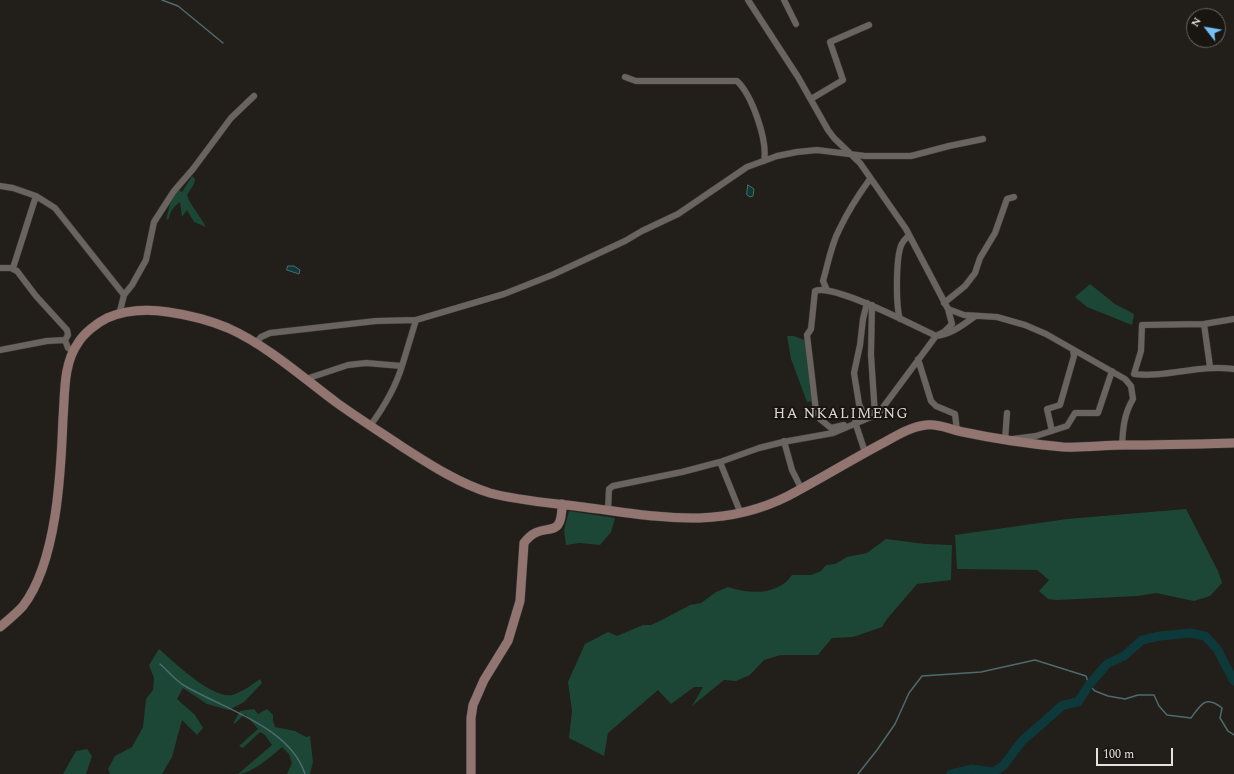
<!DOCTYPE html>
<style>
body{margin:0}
#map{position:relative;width:1234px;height:774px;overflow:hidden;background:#221e1a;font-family:Spectral,serif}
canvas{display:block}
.north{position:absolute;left:1186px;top:8px;width:40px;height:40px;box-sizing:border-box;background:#191511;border:1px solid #6a6763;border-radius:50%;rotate:301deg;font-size:11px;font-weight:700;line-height:16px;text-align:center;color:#e4e1df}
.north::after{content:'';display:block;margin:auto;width:14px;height:18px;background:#75c0f6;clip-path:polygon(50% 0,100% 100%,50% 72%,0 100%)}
.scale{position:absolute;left:1096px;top:748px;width:77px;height:18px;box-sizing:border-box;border:2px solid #e4e1df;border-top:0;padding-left:5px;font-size:12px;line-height:14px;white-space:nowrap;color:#e4e1df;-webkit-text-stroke:3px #191511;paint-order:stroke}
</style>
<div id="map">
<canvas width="1234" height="774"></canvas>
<div class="north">N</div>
<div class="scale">100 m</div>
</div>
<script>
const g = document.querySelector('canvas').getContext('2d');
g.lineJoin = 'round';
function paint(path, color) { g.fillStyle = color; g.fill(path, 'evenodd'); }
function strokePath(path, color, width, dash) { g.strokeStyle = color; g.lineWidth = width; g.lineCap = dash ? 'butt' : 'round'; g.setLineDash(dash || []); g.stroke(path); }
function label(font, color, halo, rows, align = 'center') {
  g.font = font + ' Spectral,serif'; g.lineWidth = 4; g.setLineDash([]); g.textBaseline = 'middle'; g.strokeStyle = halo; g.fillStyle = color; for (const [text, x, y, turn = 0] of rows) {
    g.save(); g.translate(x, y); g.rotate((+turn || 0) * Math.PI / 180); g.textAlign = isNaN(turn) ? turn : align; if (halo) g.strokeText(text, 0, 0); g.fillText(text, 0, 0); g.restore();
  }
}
paint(new Path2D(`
 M192,176l3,3 -1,5 -7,11c1,6 15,24 19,32l-12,-5 -7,-12 -5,7 -2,-15c-6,4 -11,11 -11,17l-3,1 4,-16 8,-15 4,3z
 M1090,284l25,20 19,10 -2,11 -45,-18 -12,-10z
 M787,336h7l11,4 9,61 -7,1 -16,-43z
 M1186,509l32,62 4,12 -12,13 -16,5 -38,-8 -18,3 -81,4 -9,-1 -9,-8 10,-11 -12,-10 -80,-1 -2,-34 112,-16z
 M569,511l46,7 -4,14 -11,13 -20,-2 -14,2 -2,-15z
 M886,539l39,5 27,1 -1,35 -34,4 -30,35 -5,8 -29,10 -21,1 -14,17h-37l-17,5 -14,15 -14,6 -12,-1 -32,26 11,-19h-9l-23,17 -13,-14 -50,43 -4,23 -35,-18 3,-27 -4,-29 17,-38 23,-12 9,4 26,-11h8l9,-4 30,-16 11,-2 15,-11 12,-5c21,7 50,9 64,-12h19l10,-4 5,-6 9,-1 12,-7 20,-4z
 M159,649c15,13 53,50 73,46 10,-3 20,-10 28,-16l2,4 -18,19 -15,8 -22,-6 -24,-16 -6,11 18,16 8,13 -6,7 -15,-15 -10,37 -10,17h-52l-2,-5 7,-13 17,-9 11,-20 3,-28 7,-9 1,-12 -5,-13z
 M254,709l4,5 9,-5 6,6v6l2,6 20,4 11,6 4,-1 3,26 -3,12h-23l5,-11 -3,-9 -7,-7c-10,9 -31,27 -44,27l34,-29 -7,-10 -5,-3 -17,16 -4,-2 19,-17 -13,-15 -11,10v-2l6,-11z
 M87,749l5,7 -6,18h-23l13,-23z`), '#1c4736');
const water = new Path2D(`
 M748,185l6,4 -1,7 -3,1 -3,-2z
 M288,266h6l6,4 -1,4 -12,-4z`);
paint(water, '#0d393b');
strokePath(water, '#4e6b6c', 1);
strokePath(new Path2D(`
 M162,0l16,6 45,37
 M160,664c8,7 16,17 25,22 39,23 105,41 120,88
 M858,774l19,-24 18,-26 14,-31 13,-17 59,-4 54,-12 51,16 3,9 6,6 13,5 17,3 13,-4h16l5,11 8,9 24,3c10,-14 15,-23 31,-10l-2,10 8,13 6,4`), '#4e6b6c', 1.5);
strokePath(new Path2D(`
 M951,774l20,-5 23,3 9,-6 19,-25 41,-36 15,-3 11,-17 18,-21 17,-8 18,-16 18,-4 30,-3 15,3 12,13 17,32`), '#0d393b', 9);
const minor = new Path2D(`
 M748,0l50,77 30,53 6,8 26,25 46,66 42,80 16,6 33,2 28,8 21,9 79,45 6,7 2,13c-9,15 -10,29 -11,46
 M784,0l12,24
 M625,77l11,4h101c15,14 31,60 27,80
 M811,99l32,-19 -13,-38 39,-17
 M0,186l13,2 23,8 19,12 69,87
 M0,268h11l6,3 19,25 31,34 1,5 -3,5
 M13,268l23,-72
 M827,290l-4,-9c5,-17 8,-36 16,-51 8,-17 20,-36 31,-51
 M944,303l21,-17 10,-13 5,-15 15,-25 12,-34 7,-2
 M872,305l-1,50 4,60
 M119,315l5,-20 8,-10 14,-25 8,-38 20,-31 19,-22 38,-51 23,-22
 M900,319c-4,-12 -5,-67 3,-77 1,-2 4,-4 6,-7
 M1234,319l-30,5 -62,1 -1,26 -7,23c33,4 66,-10 100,-5
 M1204,324l6,43
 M255,344l6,-7 9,-4 106,-12 40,-1 88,-26 48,-19 73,-34 17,-10 36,-17 69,-47 30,-11 20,-4 20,-2 48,6h46l38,-10 34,-7
 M0,350l47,-9 18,-1 3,8 5,3
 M918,359l13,42 5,5 19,8 2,17
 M306,379l42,-14 18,-2 36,3 14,-46
 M1007,413l-2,27 31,-4 31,-10 8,-13h23l14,-42
 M865,418l-6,-14 -5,-31 6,-28 3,-26 4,-16
 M855,422l10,30
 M844,425l-13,3 -11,-9 -4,-8 -9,-76 4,-6 4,-38c18,-8 100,35 121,45l8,-4 8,-8 -4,-15
 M370,426c14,-19 25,-37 32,-60
 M1052,431l-5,-22 13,-4 14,-49 -1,-6
 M784,441l8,29 9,18
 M608,510l1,-21 4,-3 69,-14 38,-10
 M741,514l-21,-52 39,-14 24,-6 50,-9 45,-19 58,-78c14,-1 27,-11 38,-19`);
const secondary = new Path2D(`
 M0,627c8,-7 16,-13 23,-21 34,-44 38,-134 40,-188 2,-24 0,-54 15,-75 6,-10 19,-20 29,-25 19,-8 41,-9 61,-6 21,3 41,8 60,16 40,18 74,49 109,75 21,15 43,29 64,43 28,18 57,37 89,47 30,8 62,10 93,14 72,9 136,24 205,-11 32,-17 63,-36 95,-53 13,-7 27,-16 43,-18 12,-2 25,5 37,7 33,7 67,12 100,15 21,1 42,-2 62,-2 37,0 73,-1 109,-2
 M471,774v-56l2,-13 11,-25 24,-39 12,-40 4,-58c19,-26 38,2 38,-39`);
strokePath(minor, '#3c3836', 7);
strokePath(secondary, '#3c3836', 10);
strokePath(minor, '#69645f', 6);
strokePath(secondary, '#927570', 9);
g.letterSpacing = '1px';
label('15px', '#ddd7d2', '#191511', [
 ["HA NKALIMENG",841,415]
]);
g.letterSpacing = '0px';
</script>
